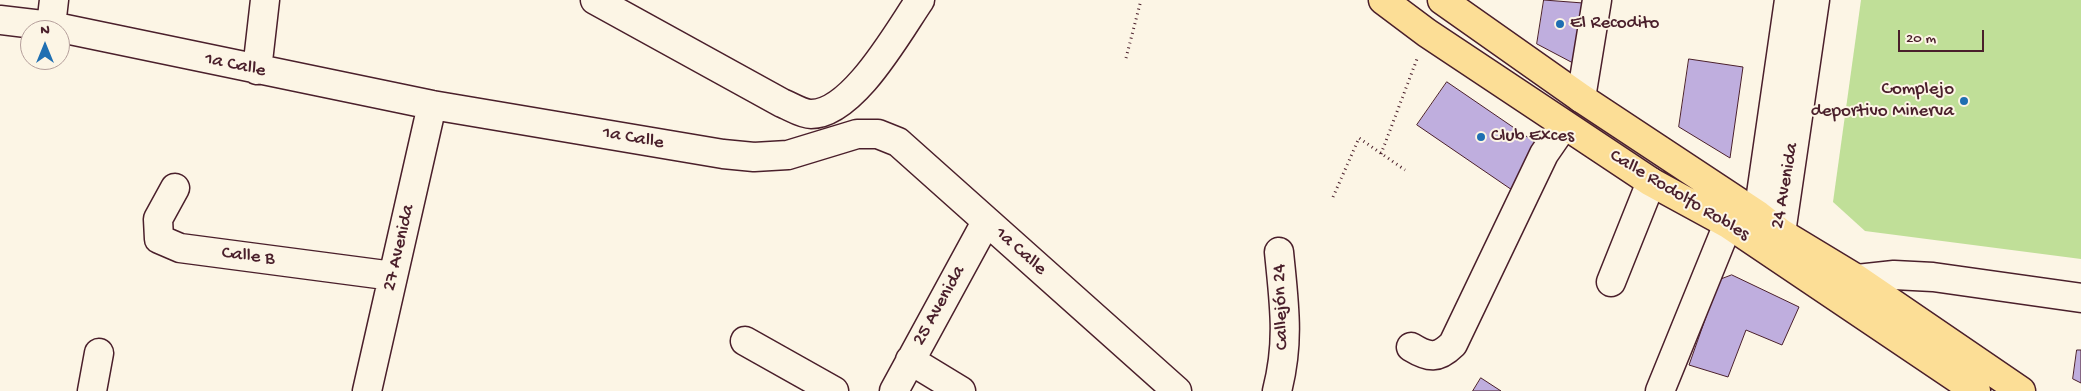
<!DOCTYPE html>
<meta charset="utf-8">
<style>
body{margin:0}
#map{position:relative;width:2081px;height:391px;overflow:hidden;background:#fcf5e5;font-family:"Gochi Hand",sans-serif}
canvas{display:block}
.north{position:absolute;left:20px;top:20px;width:50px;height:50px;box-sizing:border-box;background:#fcf5e5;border:1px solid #b59f9b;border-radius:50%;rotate:0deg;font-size:14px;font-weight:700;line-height:20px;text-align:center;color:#4a1f2b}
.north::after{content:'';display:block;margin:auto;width:18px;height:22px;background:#1f6fb2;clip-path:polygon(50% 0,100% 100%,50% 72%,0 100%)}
.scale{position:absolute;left:1898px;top:30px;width:86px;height:22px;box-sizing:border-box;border:2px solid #4a1f2b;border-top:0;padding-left:6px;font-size:15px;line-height:18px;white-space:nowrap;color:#4a1f2b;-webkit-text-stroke:4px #fcf5e5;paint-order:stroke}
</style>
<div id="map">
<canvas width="2081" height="391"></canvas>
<div class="north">N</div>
<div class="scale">20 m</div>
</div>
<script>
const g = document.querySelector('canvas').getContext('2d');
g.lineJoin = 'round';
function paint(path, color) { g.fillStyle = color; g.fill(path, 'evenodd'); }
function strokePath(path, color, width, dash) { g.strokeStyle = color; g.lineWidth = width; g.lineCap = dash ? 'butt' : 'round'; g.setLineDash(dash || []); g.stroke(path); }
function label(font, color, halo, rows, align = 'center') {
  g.font = font + ' "Gochi Hand",sans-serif'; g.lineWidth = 4; g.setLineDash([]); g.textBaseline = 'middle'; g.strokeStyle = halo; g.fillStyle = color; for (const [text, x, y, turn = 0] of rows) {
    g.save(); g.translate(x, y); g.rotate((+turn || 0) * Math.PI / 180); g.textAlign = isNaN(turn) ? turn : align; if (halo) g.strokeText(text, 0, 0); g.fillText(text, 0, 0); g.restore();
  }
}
paint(new Path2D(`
 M1861,0h220v259l-216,-28 -32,-29z`), '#c0df98');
const building = new Path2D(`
 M1544,0l39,3 -10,60 -36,-19z
 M1689,59l54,8 -13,91 -51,-31z
 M1447,82l98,67 -30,43 -98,-67z
 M1732,275l67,32 -17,38 -36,-15 -18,47 -39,-12 30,-85z
 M2077,350h4v33l-8,-4z
 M1481,378l20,13h-28z`);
paint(building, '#bfaede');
strokePath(building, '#4a1f2b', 1);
const minor = new Path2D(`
 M595,0l187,103c8,3 20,11 29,11 42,0 87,-82 109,-114
 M0,20l51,6 381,79 291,49 31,3 34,-2 69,-21h21l20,8 279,249
 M51,26l3,-26
 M257,70l8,-70
 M1581,98l16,-98
 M175,188l-17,31 1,20 21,9 213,28
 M1770,250l11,-17 34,-233
 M1857,279l37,-4 39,2 148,21
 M1611,282l40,-100
 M745,341l89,50
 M1411,347c18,11 27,12 42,-3l91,-190 20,-29
 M910,360l51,31
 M92,391l7,-38
 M367,391l65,-286
 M894,391l92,-169
 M1277,391c13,-50 7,-88 2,-139
 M1660,391l68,-167 30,-9 31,-215`);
const major = new Path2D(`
 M1383,0l44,33 224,149 77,42 248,167
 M1442,0l139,98 177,117 23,18 76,46 164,112`);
strokePath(minor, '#4a1f2b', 31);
strokePath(major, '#4a1f2b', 31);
strokePath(new Path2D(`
 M1126,58l15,-58
 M1381,154l36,-95
 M1333,197l26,-59 46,32`), '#4a1f2b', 3, [1, 4]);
strokePath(minor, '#fcf5e5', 28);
strokePath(major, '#fcde96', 28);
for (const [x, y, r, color] of [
 [1560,24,5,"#1f6fb2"],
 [1964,101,5,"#1f6fb2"],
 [1481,137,5,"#1f6fb2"]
]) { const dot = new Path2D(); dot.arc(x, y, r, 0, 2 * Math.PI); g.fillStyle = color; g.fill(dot); strokePath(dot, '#fcf5e5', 2); }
label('19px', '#4a1f2b', '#fcf5e5', [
 ["El Recodito",1570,24],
 ["Complejo",1954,90,"right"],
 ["deportivo Minerva",1954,112,"right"],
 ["Club Exces",1491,137]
], 'left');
label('19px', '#4a1f2b', '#fcf5e5', [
 ["1a Calle",235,66,12],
 ["1a Calle",633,139,10],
 ["24 Avenida",1786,186,-80],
 ["Calle Rodolfo Robles",1679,196,31],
 ["27 Avenida",400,248,-77],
 ["1a Calle",1020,252,42],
 ["Calle B",248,257,7],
 ["25 Avenida",940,306,-61],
 ["Callejón 24",1282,307,-92]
]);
</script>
